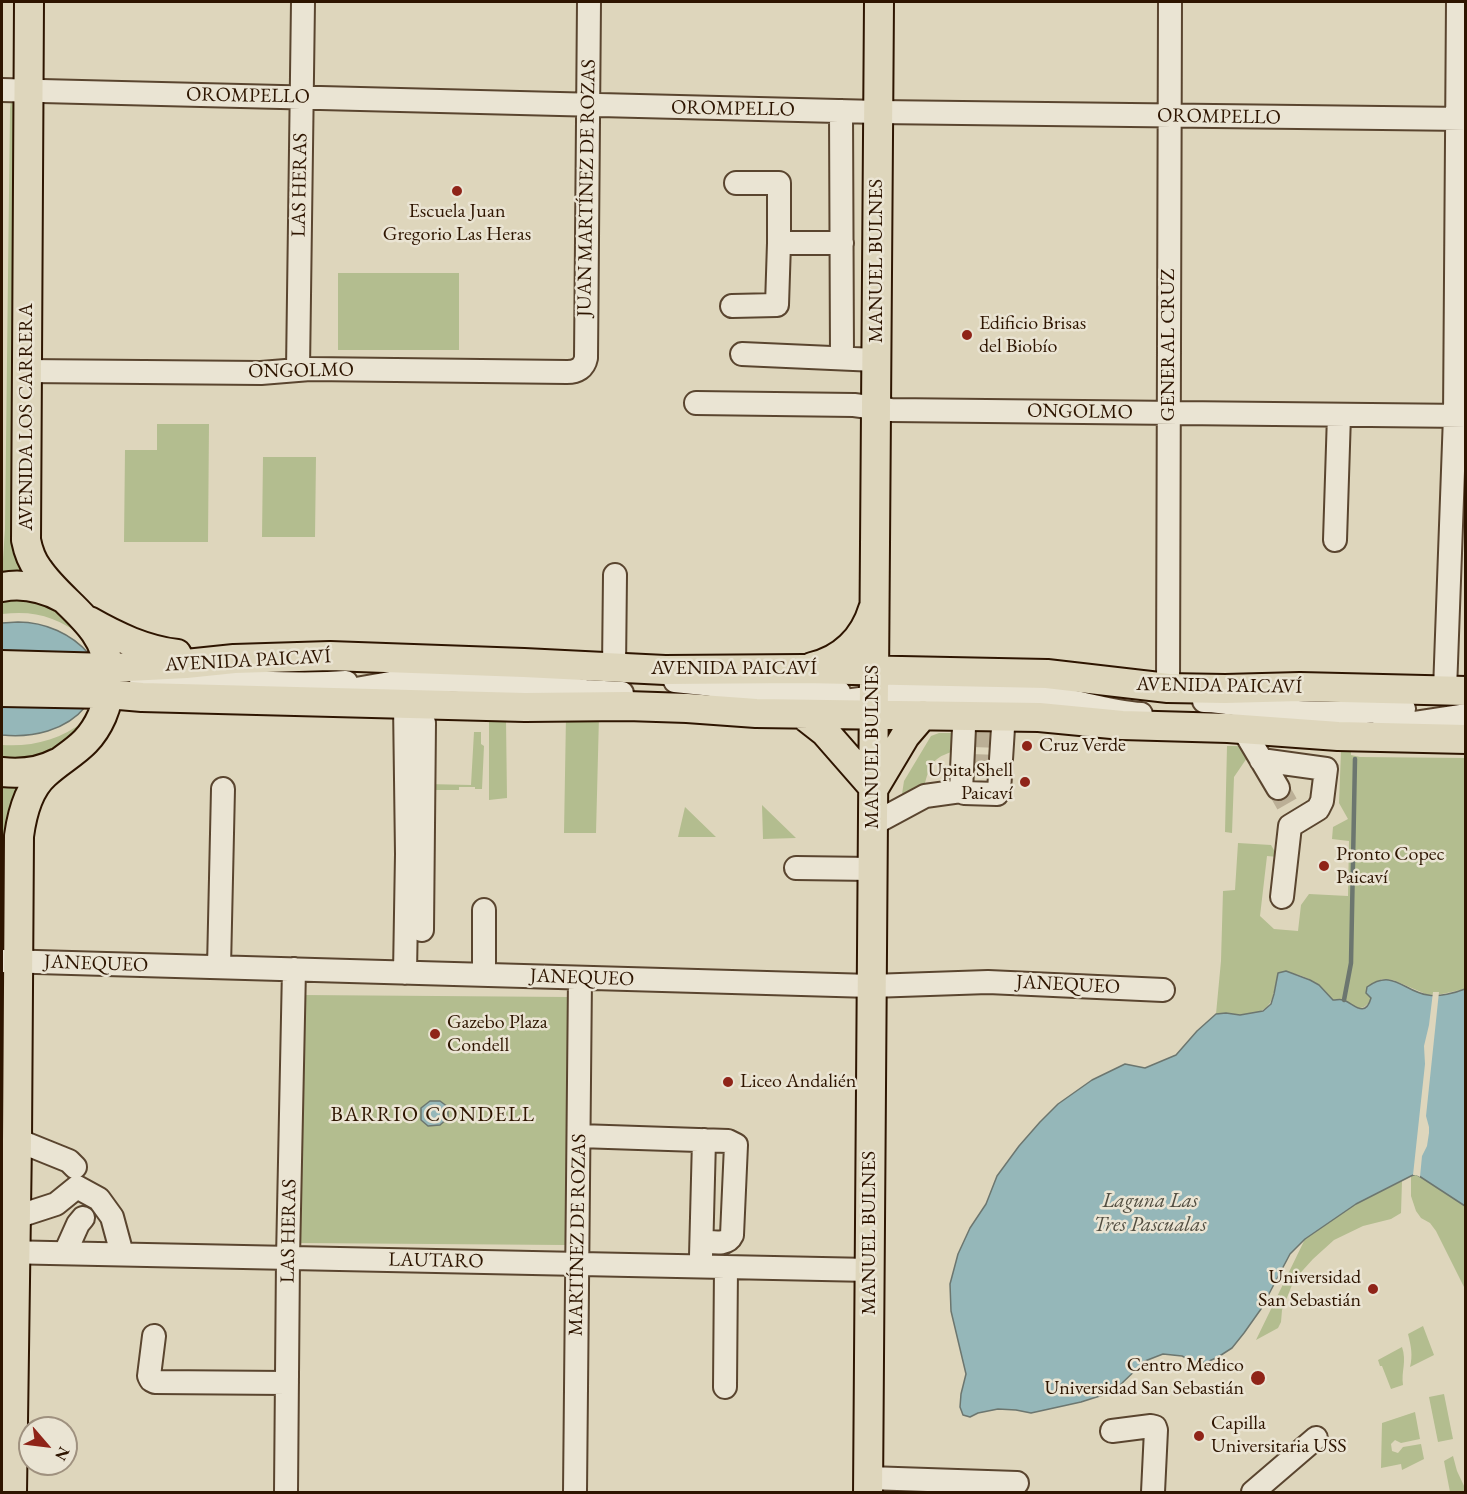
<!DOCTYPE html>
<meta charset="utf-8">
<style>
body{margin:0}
#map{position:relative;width:1467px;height:1494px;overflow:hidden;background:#ded6bc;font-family:"EB Garamond",serif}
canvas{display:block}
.frame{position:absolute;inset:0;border:3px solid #2e1500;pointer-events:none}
.north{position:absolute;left:18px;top:1416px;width:60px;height:60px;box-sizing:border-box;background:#eae4d3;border:2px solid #9f917f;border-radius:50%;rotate:118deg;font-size:16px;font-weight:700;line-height:24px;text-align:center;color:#2e1500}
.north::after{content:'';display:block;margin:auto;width:21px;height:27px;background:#8f2418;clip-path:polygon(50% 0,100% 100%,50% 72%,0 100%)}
</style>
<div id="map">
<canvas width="1467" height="1494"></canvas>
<div class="frame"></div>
<div class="north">N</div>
</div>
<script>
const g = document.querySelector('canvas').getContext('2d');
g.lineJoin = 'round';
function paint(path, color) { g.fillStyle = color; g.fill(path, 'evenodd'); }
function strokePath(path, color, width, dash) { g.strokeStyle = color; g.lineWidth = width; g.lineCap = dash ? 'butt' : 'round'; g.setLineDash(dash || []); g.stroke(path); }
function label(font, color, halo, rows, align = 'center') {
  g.font = font + ' "EB Garamond",serif'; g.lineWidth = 5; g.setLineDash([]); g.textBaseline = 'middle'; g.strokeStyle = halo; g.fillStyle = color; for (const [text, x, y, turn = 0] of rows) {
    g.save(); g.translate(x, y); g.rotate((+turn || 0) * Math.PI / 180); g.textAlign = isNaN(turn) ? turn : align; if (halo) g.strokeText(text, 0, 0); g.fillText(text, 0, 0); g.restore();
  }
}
paint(new Path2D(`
 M11,99l3,9 1,206 13,262 -26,-2 3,-45 5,-420z
 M338,273h121v77h-121z
 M157,424h52l-1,118h-84l1,-92h32z
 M263,457h53l-1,80h-53z
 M15,597l36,7 33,33c-27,-20 -49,-27 -82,-23v-15z
 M566,716h33l-3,117h-32z
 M489,720h17l1,78 -18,2z
 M84,721l-5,12 -40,26 -37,1v-15c30,2 58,-5 82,-24z
 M474,732h7v12l3,2 -2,43h-7v-2h-16v3h-27l-5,-6 44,1z
 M939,733h18v17c-21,7 -26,10 -32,33l-23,11 2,-13 27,-45z
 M1227,746h16l6,9 -15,22 -2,56 -7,-1z
 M1341,751h10v4l9,2 105,1v231l-23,5 -14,1 -35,-15 -12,-1c-5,11 -12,34 -26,28 -12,-5 -7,-8 -22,-7 -5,-4 -8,-10 -13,-14 -9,-8 -31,-16 -42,-13 -6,27 -4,40 -37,42 -9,0 -14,-2 -25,-1l5,-53 2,-70 12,-1 3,-47 33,2 7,12 -11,-1 -7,60 14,13 24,2 3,-26 8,-11 39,2 1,-55 -17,-2 1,-12 15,-8 -9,-16z
 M2,778h20l-6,14 -5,16 -7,129 -2,-15z
 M762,805l34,33 -33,1z
 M685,807l31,30h-38z
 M303,995l265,2 -3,248 -265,-2z
 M1416,1174l49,32v83l-29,-58 -6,-8 -9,-5 -5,-7 -5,-15v-20z
 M1402,1181l-1,32 -10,6 -28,7 -29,14 -21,19 -19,21 -12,30 -1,12 -3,6 -22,12 49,-101 51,-35z
 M1423,1326l11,29 -24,12c3,-12 1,-21 -2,-33z
 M1402,1347c5,15 -1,24 1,38l-12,4 -9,-23h-2l-2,-6z
 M1444,1394l9,45 -15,3 -9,-45z
 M1415,1412l5,27 -19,4 -6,-3 -4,4 1,7 6,2 5,-6 18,-3 3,15 -22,11 -1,-6 -20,4 1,-45z
 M1453,1456l4,15 8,17v4h-15l-6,-31z`), '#b3bd8f');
const water = new Path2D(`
 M18,622c27,0 54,12 71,32l-87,-1v-30z
 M2,704l84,2c-20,25 -54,32 -84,29z
 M1286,971l24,9 9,5 14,15c4,0 7,-1 10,0 9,2 22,20 28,-2l-5,-5 1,-6c26,-19 37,5 61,8 11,2 27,-2 37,-6v217l-49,-32 -5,2 -55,28 -51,35 -15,15 -29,55 -17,24 -12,15 -14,9 -13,6 -11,-1 -12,-6 -19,-2 -18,7 -27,26 -15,8 -22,7 -50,11 -15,-3 -18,-1 -20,4 -8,4 -7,-2 -3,-8 1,-13 5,-20 -15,-63 -1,-27 8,-30 12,-26 16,-24 11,-28 22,-30 21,-24 18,-18 34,-24 33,-16 20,4 31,-13 21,-24 19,-17 10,-1 14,2 23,-4 8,-7 3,-10 4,-21z
 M430,1101h10l8,6v11l-8,7 -12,1 -7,-6v-12z`);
paint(water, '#95b7b9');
strokePath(water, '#6c766f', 1.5);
paint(new Path2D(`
 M1433,992h6l-13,124 3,11v6l-2,13 -5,10 -2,21 -4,-2h-3l12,-111 -1,-18 5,-21z`), '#ded6bc');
strokePath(new Path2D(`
 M1344,1000l7,-37 4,-204`), '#6c766f', 4.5);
strokePath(new Path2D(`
 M972,736l30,1
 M970,765l31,1
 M1278,788l9,16`), '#bbaf96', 22, [22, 11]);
const minor = new Path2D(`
 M2,90l876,22 588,7
 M841,111l1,247
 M736,183h43v60
 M732,306l45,-1 2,-62h63
 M742,354l134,6
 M298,369l5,-367
 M26,371l235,2 49,-4 257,3c10,0 17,-4 19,-14l3,-356
 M696,403l158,2 37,5 575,6
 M1335,540l4,-125
 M614,668l1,-93
 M139,675c34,6 69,6 104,7 34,1 69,3 103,0
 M675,681l29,3 44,7 91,1
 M1168,688l2,-686
 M1445,690l10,-274 3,-414
 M329,692l27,-3 51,-9h26l104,4 48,7 37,2
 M823,701h22l68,-9 116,3c38,2 74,16 112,19
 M1204,701c25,0 49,8 74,10 41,3 85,2 126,-2
 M960,716l4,12 -3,63 3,2 33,1 2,-3 4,-63 5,-12
 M1384,725l23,-1 59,-9
 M1243,729l35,59
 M1261,760l65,9 -4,32 -4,8 -28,17 -8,71
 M873,824l52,-28 36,-5
 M796,868l76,1
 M484,910v65
 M422,930l2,-207
 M2,961l869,25 117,-4 175,8
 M219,967l4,-178
 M405,973l2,-119 -2,-150
 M579,1136l149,5 8,4 -4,90c-5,11 -19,7 -30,6
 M17,1140l52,21 6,6
 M16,1217l40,-13 21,-17 22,12 13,18 10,37
 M2,1252l868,18
 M65,1253l13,-29 5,-6
 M701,1256l3,-116
 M154,1336l-5,40 2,4 4,2 132,1
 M725,1387l1,-120
 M1112,1431l39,-5 4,1 1,3 -3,62
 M868,1478l149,5
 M286,1492l2,-234 6,-289
 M575,1492l5,-514
 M1253,1492l63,-54`);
const major = new Path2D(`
 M2,587c21,-4 42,1 61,11
 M89,621c28,16 56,29 88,33
 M2,665l107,3 77,-4 48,-5 96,-3 194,7 141,7 139,-1 243,5 121,14 57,1 75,-2 166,4
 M812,667c30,-7 52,-28 61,-58
 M2,692l106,2 34,3 383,10 102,-1 60,2 69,5 283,4 83,8 106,3 110,8 128,3
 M802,714l23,18 49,56
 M2,772c19,2 38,0 55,-9
 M874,788l31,-52 18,-21
 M12,1492l5,-352 2,-304c3,-22 9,-47 26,-62 23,-21 43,-26 57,-58 6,-14 8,-29 7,-44 -3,-49 -47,-67 -71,-103 -7,-9 -10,-19 -12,-29l3,-538
 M868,1492l11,-1490`);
strokePath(minor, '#5a452f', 26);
strokePath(major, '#2e1500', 32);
strokePath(minor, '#eae4d3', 22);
strokePath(major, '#ded6bc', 28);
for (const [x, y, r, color] of [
 [457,191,6,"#8f2418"],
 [967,335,6,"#8f2418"],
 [1027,746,6,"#8f2418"],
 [1025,782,6,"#8f2418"],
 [1324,866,6,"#8f2418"],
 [435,1034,6,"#8f2418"],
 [728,1082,6,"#8f2418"],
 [1373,1289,6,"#8f2418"],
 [1258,1378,8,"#8f2418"],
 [1199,1436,6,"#8f2418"]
]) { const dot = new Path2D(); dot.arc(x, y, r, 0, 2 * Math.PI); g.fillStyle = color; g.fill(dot); strokePath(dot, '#eae4d3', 2); }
label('20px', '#2e1500', '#eae4d3', [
 ["OROMPELLO",248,96,1],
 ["OROMPELLO",733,109,1],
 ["OROMPELLO",1219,117,1],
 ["LAS HERAS",300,185,-89],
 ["JUAN MARTÍNEZ DE ROZAS",587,188,-89],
 ["MANUEL BULNES",877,261,-90],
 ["GENERAL CRUZ",1169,345,-90],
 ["ONGOLMO",301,371,-1],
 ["ONGOLMO",1080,412,1],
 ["AVENIDA LOS CARRERA",27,417,-90],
 ["AVENIDA PAICAVÍ",248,661,-3],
 ["AVENIDA PAICAVÍ",734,669],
 ["AVENIDA PAICAVÍ",1219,686,1],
 ["MANUEL BULNES",873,747,-90],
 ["JANEQUEO",96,964,2],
 ["JANEQUEO",582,978,2],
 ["JANEQUEO",1068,985,3],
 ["LAS HERAS",289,1231,-89],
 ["MANUEL BULNES",870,1233,-90],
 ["MARTÍNEZ DE ROZAS",578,1235,-89],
 ["LAUTARO",436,1261,1]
]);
label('20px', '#2e1500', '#eae4d3', [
 ["Escuela Juan",457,212,"center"],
 ["Gregorio Las Heras",457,235,"center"],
 ["Edificio Brisas",979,324],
 ["del Biobío",979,347],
 ["Cruz Verde",1039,746],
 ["Upita Shell",1013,771,"right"],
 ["Paicaví",1013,794,"right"],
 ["Pronto Copec",1336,855],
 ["Paicaví",1336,878],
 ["Gazebo Plaza",447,1023],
 ["Condell",447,1046],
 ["Liceo Andalién",740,1082],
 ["Universidad",1361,1278,"right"],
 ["San Sebastián",1361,1301,"right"],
 ["Centro Medico",1244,1366,"right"],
 ["Universidad San Sebastián",1244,1389,"right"],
 ["Capilla",1211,1424],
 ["Universitaria USS",1211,1447]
], 'left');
g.letterSpacing = '1.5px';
label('21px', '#2e1500', '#eae4d3', [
 ["BARRIO CONDELL",433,1115]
]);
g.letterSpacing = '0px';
label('italic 21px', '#524e41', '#eae4d3', [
 ["Laguna Las",1150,1201],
 ["Tres Pascualas",1150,1225]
]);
</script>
